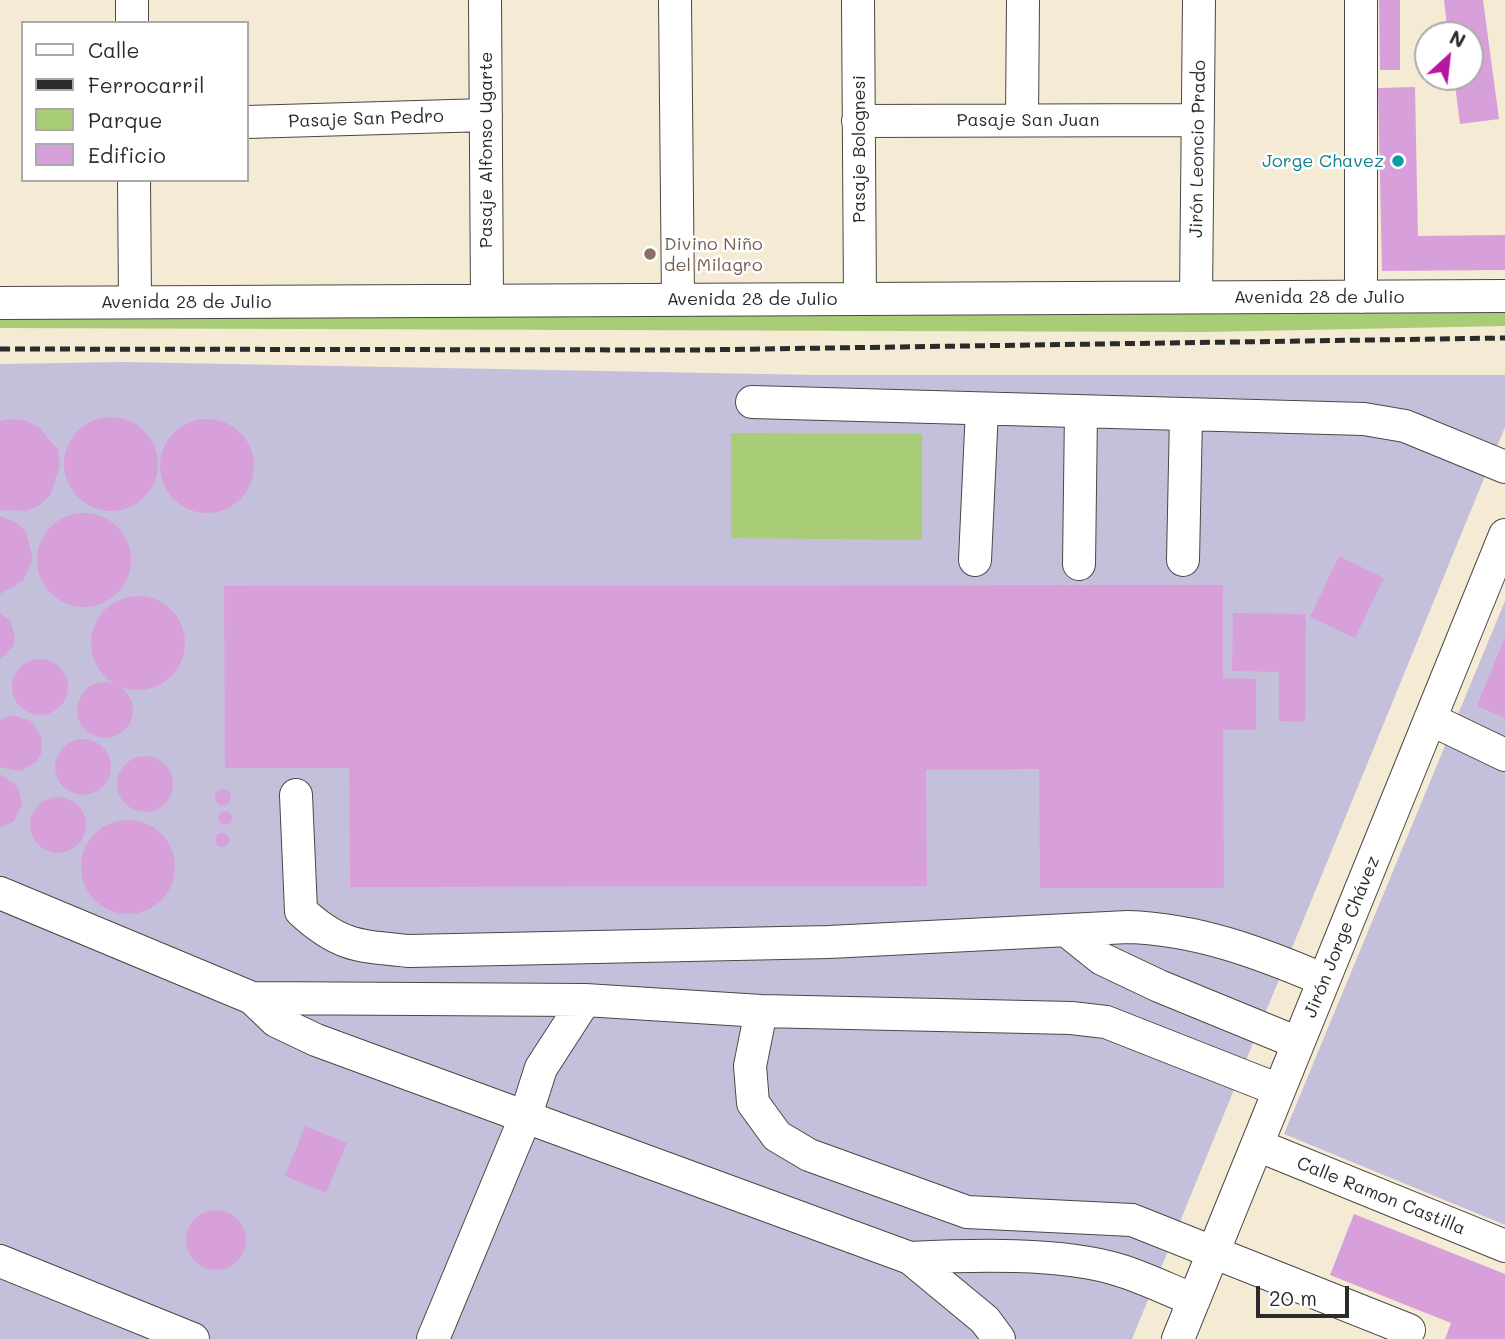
<!DOCTYPE html>
<meta charset="utf-8">
<style>
body{margin:0}
#map{position:relative;width:1505px;height:1339px;overflow:hidden;background:#f5ead4;font-family:Mali,sans-serif}
canvas{display:block}
.legend{position:absolute;left:21px;top:21px;width:228px;height:161px;box-sizing:border-box;background:#fff;border:2px solid #aaa;margin:0;padding:9px 12px;list-style:none;font-size:21px;color:#2b2b2b}
.legend li{display:flex;align-items:center;gap:14px;height:35px}
.legend b{width:35px;border:2px solid #aaa}
.north{position:absolute;left:1414px;top:21px;width:70px;height:70px;box-sizing:border-box;background:#fff;border:2px solid #aaa;border-radius:50%;rotate:27deg;font-size:19px;font-weight:700;line-height:28px;text-align:center;color:#2b2b2b}
.north::after{content:'';display:block;margin:auto;width:24px;height:32px;background:#b5179e;clip-path:polygon(50% 0,100% 100%,50% 72%,0 100%)}
.scale{position:absolute;left:1256px;top:1286px;width:93px;height:32px;box-sizing:border-box;border:4px solid #2b2b2b;border-top:0;padding-left:9px;font-size:21px;line-height:24px;white-space:nowrap;color:#2b2b2b;-webkit-text-stroke:5px #fff;paint-order:stroke}
</style>
<div id="map">
<canvas width="1505" height="1339"></canvas>
<ul class="legend">
<li><b style="height:9px;background:#fff"></b>Calle</li>
<li><b style="height:9px;background:#2b2b2b"></b>Ferrocarril</li>
<li><b style="height:19px;background:#a8cd76"></b>Parque</li>
<li><b style="height:19px;background:#d8a0db"></b>Edificio</li>
</ul>
<div class="north">N</div>
<div class="scale">20 m</div>
</div>
<script>
const g = document.querySelector('canvas').getContext('2d');
g.lineJoin = 'round';
function paint(path, color) { g.fillStyle = color; g.fill(path, 'evenodd'); }
function strokePath(path, color, width, dash) { g.strokeStyle = color; g.lineWidth = width; g.lineCap = dash ? 'butt' : 'round'; g.setLineDash(dash || []); g.stroke(path); }
function label(font, color, halo, rows, align = 'center') {
  g.font = font + ' Mali,sans-serif'; g.lineWidth = 5; g.setLineDash([]); g.textBaseline = 'middle'; g.strokeStyle = halo; g.fillStyle = color; for (const [text, x, y, turn = 0] of rows) {
    g.save(); g.translate(x, y); g.rotate((+turn || 0) * Math.PI / 180); g.textAlign = isNaN(turn) ? turn : align; if (halo) g.strokeText(text, 0, 0); g.fillText(text, 0, 0); g.restore();
  }
}
paint(new Path2D(`
 M123,362l694,13h688v52l-373,912h-1132v-975z
 M1505,601v624l-221,-91z`), '#c4c0db');
paint(new Path2D(`
 M368,306l408,10 729,-4v14l-301,6 -1204,-4v-13z
 M731,433l191,1v106l-191,-2z`), '#a8cd76');
paint(new Path2D(`
 M1379,0h21v70h-20z
 M1444,0h39l16,119 -39,5 -6,-47h16v-42h-22z
 M1415,87l3,149 87,-1v35l-123,1 -4,-183z
 M64 464a47 47 0 1 1 94 0a47 47 0 1 1-94 0Z
 M10,419l15,1 14,7 19,23 2,16 -9,28 -11,11 -14,6 -26,-1v-89z
 M160 466a47 47 0 1 1 94 0a47 47 0 1 1-94 0Z
 M37 560a47 47 0 1 1 94 0a47 47 0 1 1-94 0Z
 M0,516l16,6 10,10 7,27 -10,22 -23,13z
 M1339,556l45,22 -29,60 -45,-21z
 M1223,585v93l33,1v51h-33l1,158h-184l-1,-119 -113,1 1,116 -577,1 -1,-119h-124l-1,-182z
 M91 643a47 47 0 1 1 94 0a47 47 0 1 1-94 0Z
 M0,613l11,9 4,16 -2,9 -13,12z
 M1233,613l73,1 -1,108 -26,-1v-49l-47,-1z
 M1505,637v81l-28,-12z
 M12 687a28 28 0 1 1 56 0a28 28 0 1 1-56 0Z
 M77 710a28 28 0 1 1 56 0a28 28 0 1 1-56 0Z
 M12,715l19,6 11,16 -1,18 -5,7 -15,9 -21,-4v-47z
 M55 767a28 28 0 1 1 56 0a28 28 0 1 1-56 0Z
 M117 784a28 28 0 1 1 56 0a28 28 0 1 1-56 0Z
 M0,774l18,13 4,17 -8,17 -14,7z
 M215 797a8 8 0 1 1 16 0a8 8 0 1 1-16 0Z
 M30 825a28 28 0 1 1 56 0a28 28 0 1 1-56 0Z
 M218 818a7 7 0 1 1 14 0a7 7 0 1 1-14 0Z
 M81 867a47 47 0 1 1 94 0a47 47 0 1 1-94 0Z
 M215 840a7 7 0 1 1 14 0a7 7 0 1 1-14 0Z
 M305,1126l42,17 -21,50 -41,-17z
 M186 1240a30 30 0 1 1 60 0a30 30 0 1 1-60 0Z
 M1354,1214l151,60v65h-60l6,-16 -121,-48z`), '#d8a0db');
const minor = new Path2D(`
 M132,0v23
 M485,0l2,300
 M675,0l3,300
 M858,0l2,299
 M1022,119l1,-119
 M858,121l340,-1
 M247,122l239,-7
 M134,180l1,122
 M1196,297l3,-297
 M1361,297v-297
 M0,303l1505,-7
 M752,402l612,17 41,7 100,41
 M975,560l7,-151
 M1183,560l3,-144
 M1079,564l2,-152
 M1430,719l75,36
 M296,795l5,116c39,36 58,35 108,40l420,-9 299,-15c69,2 133,26 196,53
 M0,893l252,105 24,23 40,19 594,218 75,62 14,19
 M1067,931l35,28 57,27 139,57
 M252,998l333,2 176,11 310,7 35,4 173,68
 M761,1011l-11,55 3,37 24,33 32,19 158,57 165,8 277,110
 M1257,1145l248,101
 M910,1258c60,-3 152,-6 209,12 26,8 50,20 75,30
 M0,1261l193,78
 M433,1339l92,-221 16,-50 44,-68
 M1178,1339l327,-804`);
strokePath(minor, '#494844', 34);
strokePath(minor, '#fff', 32);
strokePath(new Path2D(`
 M0,349l694,1 811,-12`), '#2b2b2b', 5, [10, 5]);
for (const [x, y, r, color] of [
 [1398,161,7,"#0f9aa8"],
 [650,254,7,"#8d6e63"]
]) { const dot = new Path2D(); dot.arc(x, y, r, 0, 2 * Math.PI); g.fillStyle = color; g.fill(dot); strokePath(dot, '#fff', 2.5); }
label('18px', '#2b2b2b', '#fff', [
 ["Pasaje San Pedro",366,119,-2],
 ["Pasaje San Juan",1028,120],
 ["Pasaje Bolognesi",859,149,-90],
 ["Jirón Leoncio Prado",1198,149,-89],
 ["Pasaje Alfonso Ugarte",486,150,-90],
 ["Avenida 28 de Julio",1319,297],
 ["Avenida 28 de Julio",752,299],
 ["Avenida 28 de Julio",186,302],
 ["Jirón Jorge Chávez",1342,937,-68],
 ["Calle Ramon Castilla",1381,1196,22]
]);
label('18px', '#0d838f', '#fff', [
 ["Jorge Chavez",1384,161]
], 'right');
label('18px', '#785e54', '#fff', [
 ["Divino Niño",664,244],
 ["del Milagro",664,265]
], 'left');
</script>
